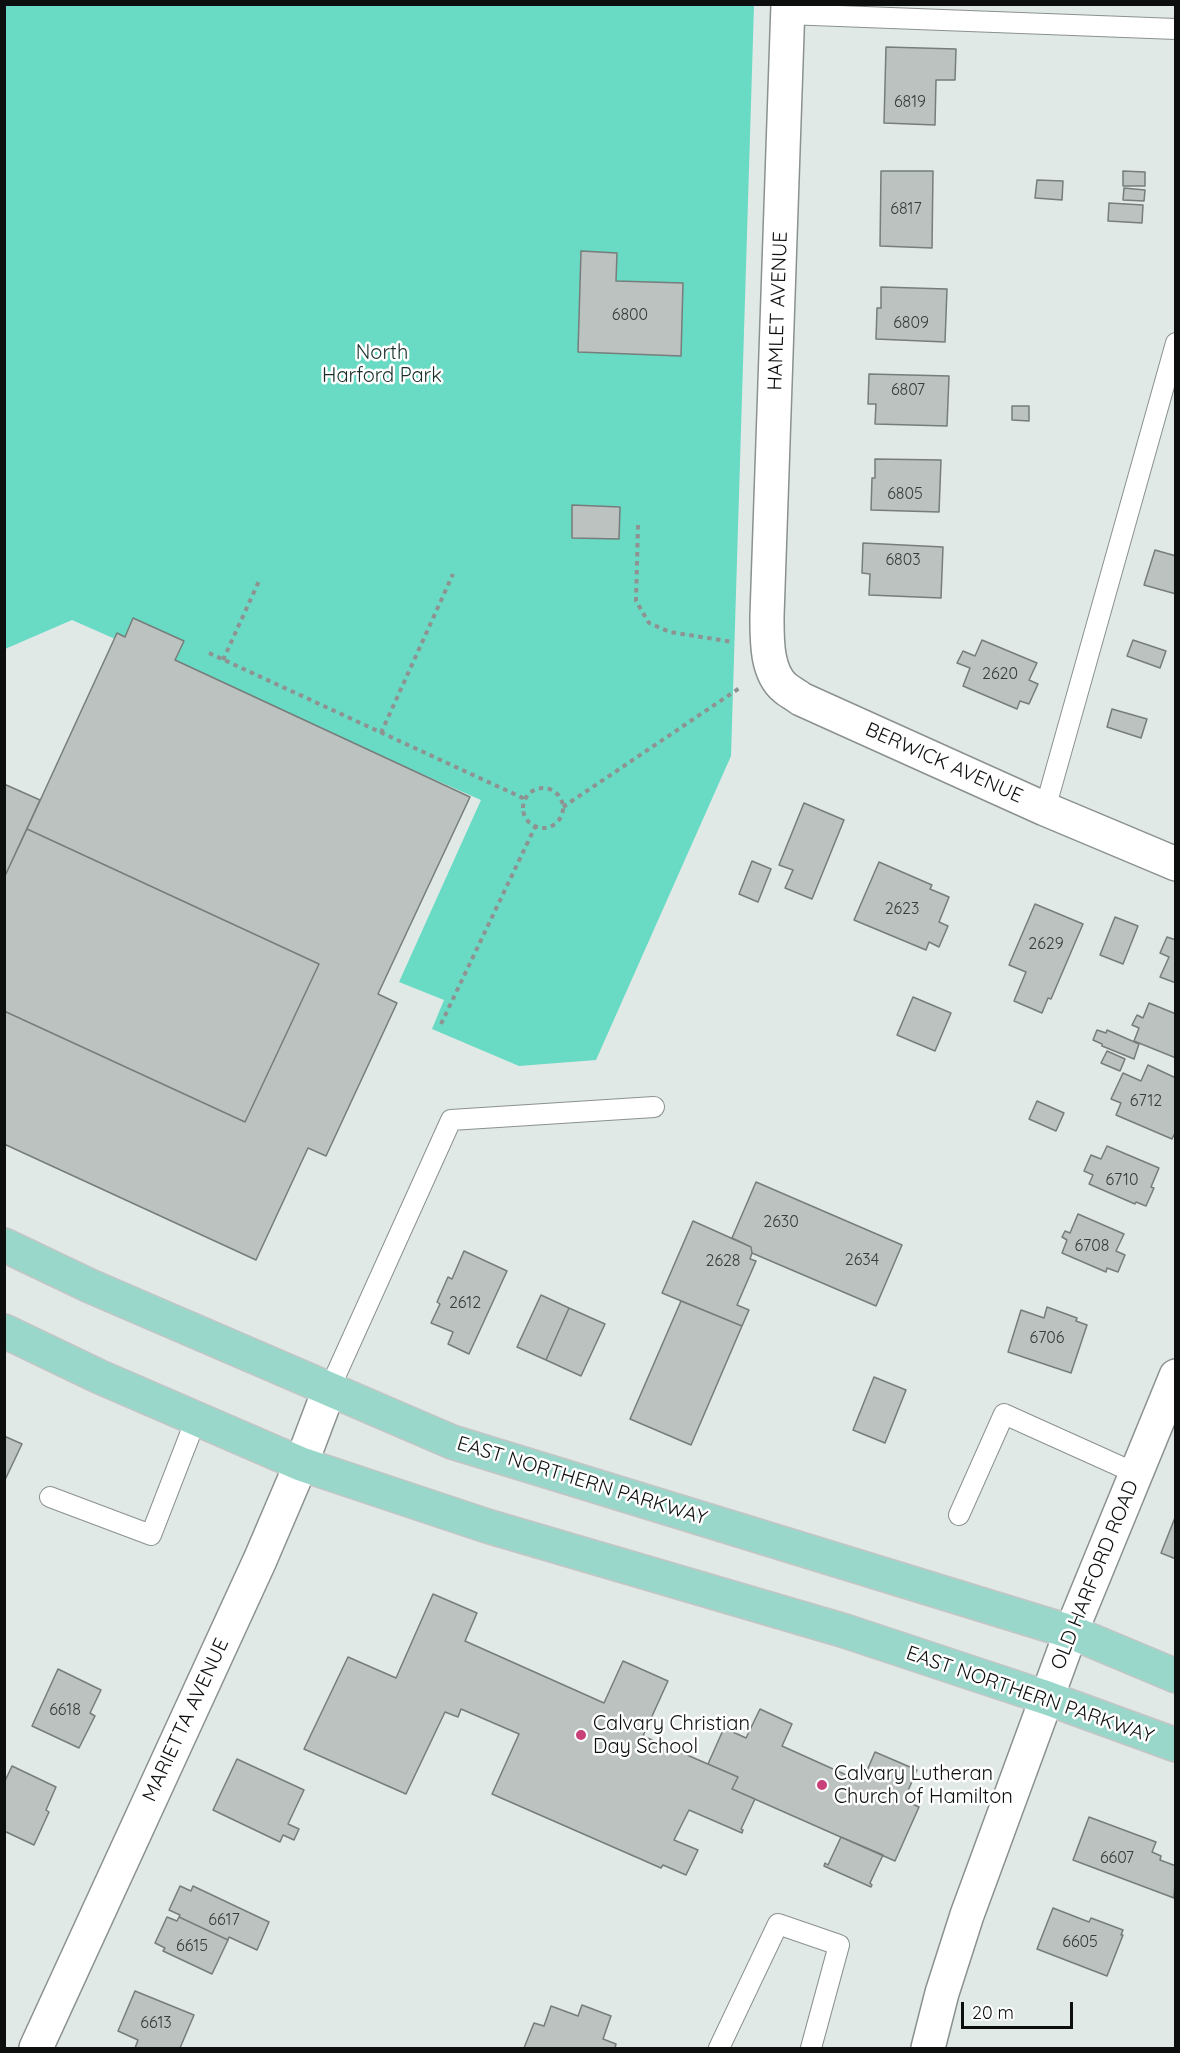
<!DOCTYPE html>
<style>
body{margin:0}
#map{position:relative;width:1180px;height:2053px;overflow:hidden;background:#e1e9e7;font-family:Quicksand,sans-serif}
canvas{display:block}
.frame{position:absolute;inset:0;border:6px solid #0d0f0f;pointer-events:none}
.scale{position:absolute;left:961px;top:2002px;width:112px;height:27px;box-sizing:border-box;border:3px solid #0d0f0f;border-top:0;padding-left:8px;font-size:18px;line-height:21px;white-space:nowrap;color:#0d0f0f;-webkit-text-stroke:4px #fff;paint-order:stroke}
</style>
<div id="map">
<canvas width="1180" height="2053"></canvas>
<div class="frame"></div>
<div class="scale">20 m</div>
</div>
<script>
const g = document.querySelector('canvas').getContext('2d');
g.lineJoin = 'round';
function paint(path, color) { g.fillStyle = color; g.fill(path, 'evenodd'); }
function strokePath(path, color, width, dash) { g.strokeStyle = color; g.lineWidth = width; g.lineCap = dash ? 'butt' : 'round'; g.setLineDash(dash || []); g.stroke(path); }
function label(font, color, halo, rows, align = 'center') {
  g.font = font + ' Quicksand,sans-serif'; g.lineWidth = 5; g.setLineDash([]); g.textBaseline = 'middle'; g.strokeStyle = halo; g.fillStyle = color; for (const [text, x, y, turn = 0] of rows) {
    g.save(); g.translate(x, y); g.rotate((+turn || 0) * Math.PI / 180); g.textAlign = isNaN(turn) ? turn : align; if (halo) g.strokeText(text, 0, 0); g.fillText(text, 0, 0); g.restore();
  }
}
paint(new Path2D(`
 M5,5h749l-23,751 -135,304 -77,6 -87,-37 12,-29 -45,-18 82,-182 -409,-180 -67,29z`), '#69dac4');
const building = new Path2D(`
 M886,47l70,2 -1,31h-19l-1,45 -51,-2z
 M881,171h52l-1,77 -52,-2z
 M1123,171l22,1v14h-22z
 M1037,180l26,1 -1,19 -27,-2z
 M1124,188l21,2 -1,11 -21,-1z
 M1109,203l34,2 -1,18 -34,-2z
 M581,251l36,2 -1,28 67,2 -2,73 -103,-4z
 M881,287l66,2 -2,53 -69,-3 1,-31h4z
 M869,374l80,2 -2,50 -72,-2 1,-20h-8z
 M1012,406h17v15l-17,-1z
 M875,459l66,1 -2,52 -68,-2 1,-32h3z
 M572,505l48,2 -1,32 -47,-1z
 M863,543l80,4 -2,51 -72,-3 1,-21 -8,-1z
 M1155,550l21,6v38l-32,-9z
 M133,618l51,23 -9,19 295,137 -92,197 19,9 -71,153 -18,-8 -52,112 -252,-116v-133l241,111 74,-158 -292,-135 90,-196 8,4z
 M982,640l55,23 -8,17 9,4 -9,20 -9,-3 -3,8 -54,-23 7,-18 -13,-5 6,-12 12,5z
 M1133,640l33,11 -6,17 -33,-12z
 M1112,709l35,10 -6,19 -34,-11z
 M4,784l36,16 -36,78z
 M804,803l40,17 -32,79 -27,-11 8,-18 -14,-5z
 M27,829l292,135 -74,158 -241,-111v-133z
 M752,861l19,8 -13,33 -19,-8z
 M879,862l53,23 -2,4 19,8 -10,25 9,4 -9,21 -10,-5 -3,8 -72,-30z
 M1035,904l48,20 -32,75 -3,-1 -6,15 -28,-12 12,-29 -17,-7z
 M1115,917l23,9 -15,38 -23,-9z
 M1167,937l9,3v43l-16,-6 9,-20 -9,-4z
 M913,997l38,16 -16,38 -38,-16z
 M1149,1003l27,11v44l-42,-17 5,-13 -7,-3 5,-10 6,3z
 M1097,1030l9,3 1,-3 32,14 -5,15 -32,-13v-2l-9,-4z
 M1107,1051l18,8 -5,12 -19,-8z
 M1148,1065l28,13v53l-4,8 -56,-24 5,-12 -10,-4 12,-26 18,8z
 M1037,1101l27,12 -8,18 -27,-12z
 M1107,1146l52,22 -8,19 3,1 -8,18 -10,-4 -1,2 -46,-20 4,-9 -9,-4 7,-16 10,4z
 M756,1182l146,63 -26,61 -124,-53 -1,-6 -19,-9z
 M1078,1214l46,20 -8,17 9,4 -7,17 -11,-4 -1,4 -44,-19 5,-13 -5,-3 3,-6 5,2z
 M693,1221l58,26 1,6 -2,6 6,2 -19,44 12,5 -7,16 -80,-33z
 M464,1251l43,20 -38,83 -21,-10 5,-12 -22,-9 9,-19 -3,-2 11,-25 4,2z
 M541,1295l28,13 -23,52 -29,-13z
 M681,1301l61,25 -51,119 -61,-26z
 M1047,1307l30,11 -1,3 11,4 -16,48 -63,-21 13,-42 23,8z
 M569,1308l36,16 -24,52 -35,-16z
 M874,1377l32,13 -21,53 -32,-13z
 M4,1436l18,8 -18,38z
 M1176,1515v44l-15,-6z
 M433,1594l44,19 -12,28 139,62 19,-42 45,20 -25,55 95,41 -6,12 23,10 -14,30 2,1 -1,3 -53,-23 -15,30 24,10 -12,25 -23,-10 -2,3 -169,-74 27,-60 -58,-25 -3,8 -13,-5 -39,82 -102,-45 44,-92 48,21z
 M58,1669l43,21 -11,23 5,3 -16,32 -47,-22z
 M760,1709l32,15 -10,22 80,36 13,-30 42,18 -13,30 15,7 -24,54 -163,-72 6,-12 -30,-13 16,-36 22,10z
 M237,1759l67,31 -16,34 11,5 -5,11 -11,-5 -3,7 -67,-32z
 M12,1766l44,21 -10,23 3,2 -15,33 -30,-14v-48z
 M1089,1817l67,25 -4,10 9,4 -1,4 16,6 -2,32 -101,-38z
 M841,1837l42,18 -13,28 2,2 -1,2 -47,-21 1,-3 3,2z
 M180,1886l11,5 2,-5 76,36 -12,28 -28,-13 -1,3 -49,-23 1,-2 -11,-5z
 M1053,1908l36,14 2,-4 32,12 -2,5h2l-16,41 -70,-27z
 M167,1917l10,4 2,-4 49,23 -16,34 -49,-23 2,-3 -10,-5z
 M135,1991l59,24 -14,33h-45l3,-8 -20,-9z
 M582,2005l29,11 -8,23 13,5 -1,4h-91l10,-25 10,3 7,-20 27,10z`);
paint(building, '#bbc2c0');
strokePath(building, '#767d7b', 1.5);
const service = new Path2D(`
 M787,14l389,15
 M1045,809l131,-466
 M329,1390l122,-270 203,-13
 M50,1497l101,38 45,-116
 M959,1515l45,-101 131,59
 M719,2048l59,-124 61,21 -28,103`);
const minor = new Path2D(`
 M788,4l-21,612c0,23 -1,56 18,72 5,4 11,7 16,11l244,110 131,55
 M36,2048l224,-488 41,-96 28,-74`);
const tertiary = new Path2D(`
 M928,2048l14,-55 25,-78 104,-283 105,-256`);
const primary = new Path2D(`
 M4,1245l86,41 362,156 619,190 105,44
 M4,1331l96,46 201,87 186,62 358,105 202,67 129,47`);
strokePath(service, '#8a918f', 22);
strokePath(minor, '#8a918f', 36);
strokePath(tertiary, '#8a918f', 36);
strokePath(primary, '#c5c5c5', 36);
strokePath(new Path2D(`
 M638,525l-2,76 13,22 21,9 63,10
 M209,653l316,146
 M223,660l36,-79
 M381,733l72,-159
 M523 808a20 20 0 1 1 40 0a20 20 0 1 1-40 0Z
 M563,807l178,-120
 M441,1024l94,-197`), '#8e9392', 4, [4.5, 4.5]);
strokePath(service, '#fff', 20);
strokePath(minor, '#fff', 33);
strokePath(tertiary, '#fff', 33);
strokePath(primary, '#9ad7cb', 33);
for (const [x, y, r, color] of [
 [581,1735,6,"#c93f78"],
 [822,1785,6,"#c93f78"]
]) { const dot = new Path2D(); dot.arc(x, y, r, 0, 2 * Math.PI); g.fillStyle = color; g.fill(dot); strokePath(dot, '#fff', 2); }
label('16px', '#383c3b', null, [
 ["6819",910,102],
 ["6817",906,209],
 ["6800",630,315],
 ["6809",911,323],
 ["6807",908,390],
 ["6805",905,494],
 ["6803",903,560],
 ["2620",1000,674],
 ["2623",902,909],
 ["2629",1046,944],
 ["6712",1146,1101],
 ["6710",1122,1180],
 ["2630",781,1222],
 ["6708",1092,1246],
 ["2634",862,1260],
 ["2628",723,1261],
 ["2612",465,1303],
 ["6706",1047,1338],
 ["6618",65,1710],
 ["6607",1117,1858],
 ["6617",224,1920],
 ["6605",1080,1942],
 ["6615",192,1946],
 ["6613",156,2023]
]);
label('20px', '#0d0f0f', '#fff', [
 ["HAMLET AVENUE",778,311,-88],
 ["BERWICK AVENUE",944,763,24],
 ["EAST NORTHERN PARKWAY",582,1481,17],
 ["OLD HARFORD ROAD",1095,1575,-68],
 ["EAST NORTHERN PARKWAY",1030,1695,19],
 ["MARIETTA AVENUE",186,1720,-65]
]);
label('20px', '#192e29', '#fff', [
 ["North",382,353],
 ["Harford Park",382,376]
]);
label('20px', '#0d0f0f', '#fff', [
 ["Calvary Christian",593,1724],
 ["Day School",593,1747],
 ["Calvary Lutheran",834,1774],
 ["Church of Hamilton",834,1797]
], 'left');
</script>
